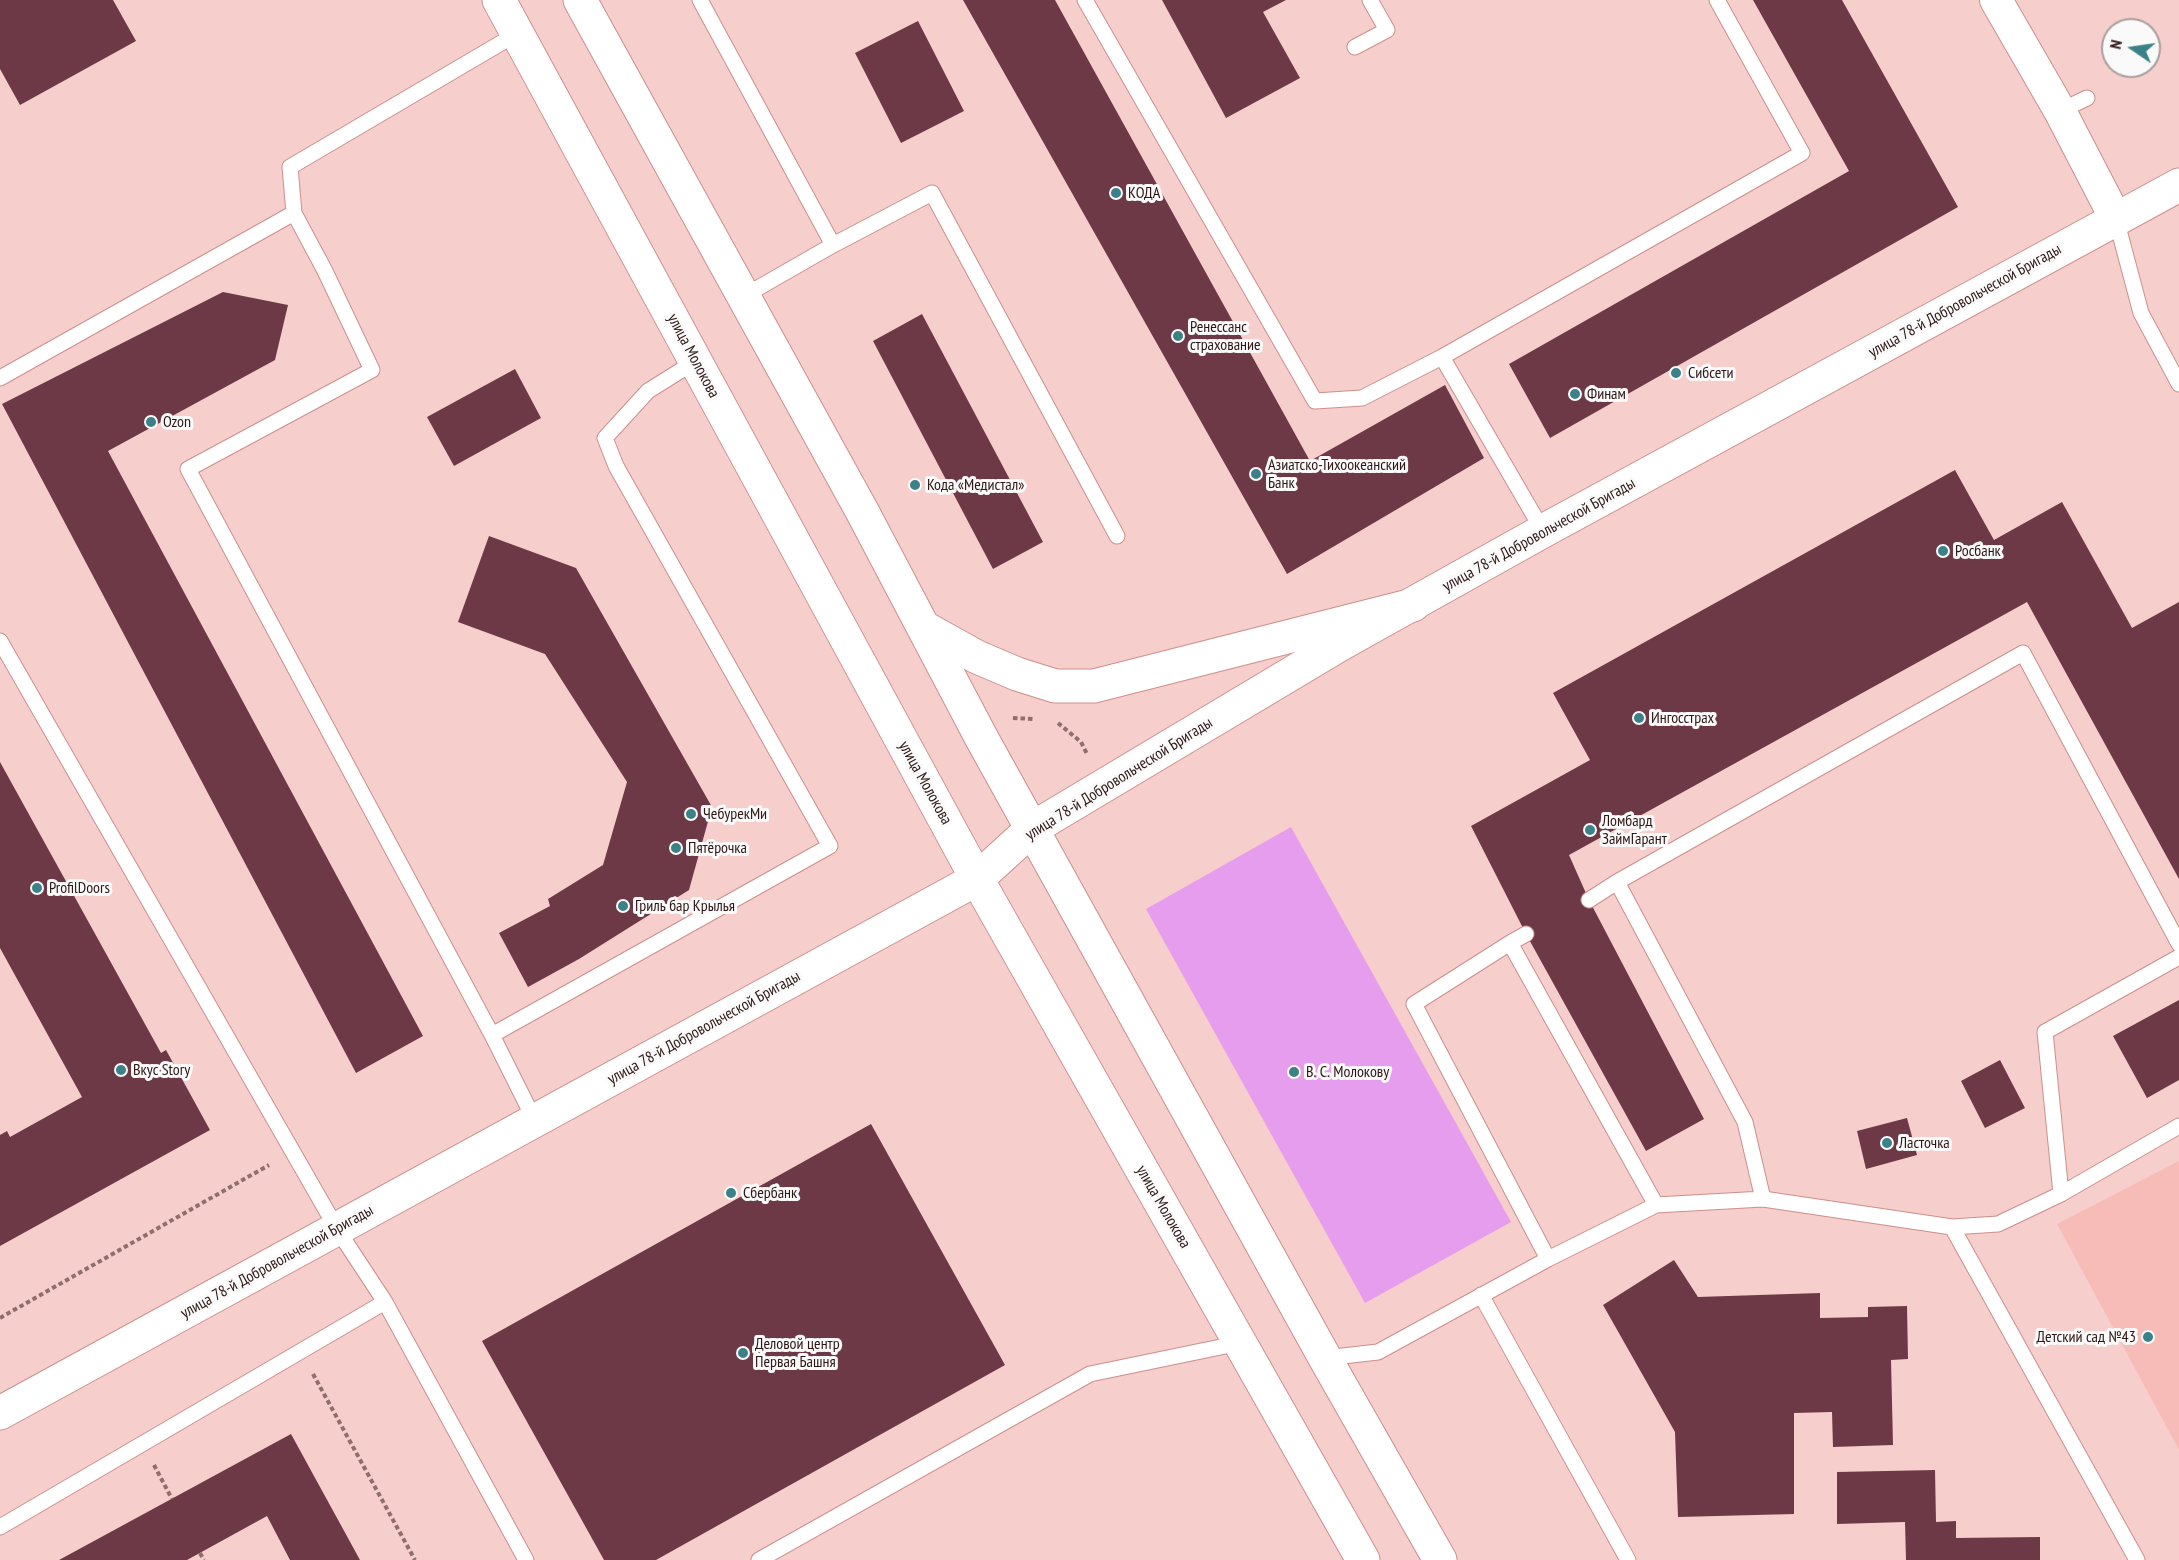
<!DOCTYPE html>
<meta charset="utf-8">
<style>
body{margin:0}
#map{position:relative;width:2179px;height:1560px;overflow:hidden;background:#f6cecb;font-family:"PT Sans Narrow",sans-serif}
canvas{display:block}
.north{position:absolute;left:2101px;top:18px;width:60px;height:60px;box-sizing:border-box;background:#fafafa;border:2px solid #a89f9e;border-radius:50%;rotate:283deg;font-size:16px;font-weight:700;line-height:24px;text-align:center;color:#2e1615}
.north::after{content:'';display:block;margin:auto;width:21px;height:27px;background:#3a8288;clip-path:polygon(50% 0,100% 100%,50% 72%,0 100%)}
</style>
<div id="map">
<canvas width="2179" height="1560"></canvas>
<div class="north">N</div>
</div>
<script>
const g = document.querySelector('canvas').getContext('2d');
g.lineJoin = 'round';
function paint(path, color) { g.fillStyle = color; g.fill(path, 'evenodd'); }
function strokePath(path, color, width, dash) { g.strokeStyle = color; g.lineWidth = width; g.lineCap = dash ? 'butt' : 'round'; g.setLineDash(dash || []); g.stroke(path); }
function label(font, color, halo, rows, align = 'center') {
  g.font = font + ' "PT Sans Narrow",sans-serif'; g.lineWidth = 6; g.setLineDash([]); g.textBaseline = 'middle'; g.strokeStyle = halo; g.fillStyle = color; for (const [text, x, y, turn = 0] of rows) {
    g.save(); g.translate(x, y); g.rotate((+turn || 0) * Math.PI / 180); g.textAlign = isNaN(turn) ? turn : align; if (halo) g.strokeText(text, 0, 0); g.fillText(text, 0, 0); g.restore();
  }
}
paint(new Path2D(`
 M2179,1161v289l-122,-226z`), '#f8bcb8');
paint(new Path2D(`
 M1291,827l220,395 -146,81 -219,-394z`), '#e69ded');
paint(new Path2D(`
 M0,0h113l23,41 -116,64 -20,-36z
 M963,0h92l255,461 135,-76 39,73 -197,116z
 M1162,0h124l-23,12 37,66 -74,40z
 M1753,0h89l116,207 -408,231 -41,-74 340,-193z
 M918,21l46,90 -63,32 -46,-90z
 M223,292l65,13 -13,55 -167,91 315,585 -67,37 -354,-669z
 M922,314l121,228 -50,27 -120,-228z
 M515,369l26,49 -87,48 -27,-49z
 M1955,470l39,70 68,-38 70,126 47,-26v277l-152,-277 -458,253 20,45 115,219 -58,32 -120,-217 -55,-108 119,-66 -37,-67z
 M489,536l87,32 136,239 -23,83 -110,69 -51,28 -29,-54 51,-27 -2,-7 55,-34 24,-83 -82,-128 -87,-32z
 M0,762l161,291 5,-3 44,80 -210,116v-111l7,-4 3,6 72,-40 -82,-149z
 M2179,1000v80l-32,18 -34,-62z
 M2000,1060l25,48 -40,20 -24,-47z
 M1907,1118l10,37 -51,14 -9,-38z
 M871,1124l134,241 -349,195h-52l-122,-219z
 M1674,1260l24,37 122,-4v25l48,-1v-10l39,-1 1,53 -17,1 2,85 -60,2 -1,-35 -38,1v101l-116,3 -3,-85 -72,-127z
 M291,1434l69,126h-70l-23,-44 -80,44h-128z
 M1935,1470l1,52 20,-1v17l84,-1v23h-134l-1,-38 -68,2v-52z`), '#6e3947');
const service = new Path2D(`
 M700,0l133,245
 M1085,0l230,401 47,-3 80,-41
 M518,33l-228,134 4,46 31,58 47,99 -184,99 304,566 43,86
 M1355,47l32,-17 -17,-30
 M2060,111l27,-13
 M2116,219l25,94 38,71
 M744,296l89,-51 99,-52 185,343
 M0,378l294,-165
 M1543,531l-101,-174 360,-204 -85,-153
 M0,641l337,588 48,73 141,258
 M1589,900l28,-18
 M1526,934l-16,9 146,262
 M1510,943l-96,61 134,255
 M492,1035l338,-189 -214,-380 -11,-28 43,-47 48,-30
 M2061,1194l-16,-162 134,-75
 M1763,1199l-18,-77 -128,-240 406,-229 156,291
 M1952,1227l185,333
 M1481,1295l147,265
 M1325,1358l53,-6 170,-93 108,-54 107,-6 189,28 46,-3 63,-30 118,-68
 M0,1527l385,-225
 M759,1560l331,-186 150,-31`);
const minor = new Path2D(`
 M1996,0l64,111 56,108`);
const tertiary = new Path2D(`
 M0,1413l977,-534 56,-51 306,-183 204,-114 636,-346`);
const secondary = new Path2D(`
 M499,0l478,879 386,681
 M580,0l282,511 119,226 344,621 115,202
 M923,627l54,30 40,17 38,12h39l319,-81`);
strokePath(service, '#cd8f8b', 17);
strokePath(minor, '#cd8f8b', 34);
strokePath(tertiary, '#cd8f8b', 35);
strokePath(secondary, '#cd8f8b', 35);
strokePath(new Path2D(`
 M1013,718l20,1
 M1058,723l23,19 6,12
 M0,1318l269,-153
 M313,1374l102,186
 M154,1465l18,34
 M200,1553l4,7`), '#8f6f6d', 4, [4.5, 3]);
strokePath(service, '#fff', 15);
strokePath(minor, '#fff', 32);
strokePath(tertiary, '#fff', 33);
strokePath(secondary, '#fff', 33);
for (const [x, y, r, color] of [
 [1116,193,6,"#3a8288"],
 [1178,336,6,"#3a8288"],
 [1676,373,6,"#3a8288"],
 [1575,394,6,"#3a8288"],
 [151,422,6,"#3a8288"],
 [1256,474,6,"#3a8288"],
 [915,485,6,"#3a8288"],
 [1943,551,6,"#3a8288"],
 [1639,718,6,"#3a8288"],
 [691,814,6,"#3a8288"],
 [1590,830,6,"#3a8288"],
 [676,848,6,"#3a8288"],
 [37,888,6,"#3a8288"],
 [623,906,6,"#3a8288"],
 [121,1070,6,"#3a8288"],
 [1294,1072,6,"#3a8288"],
 [1887,1143,6,"#3a8288"],
 [731,1193,6,"#3a8288"],
 [2148,1337,6,"#3a8288"],
 [743,1353,6,"#3a8288"]
]) { const dot = new Path2D(); dot.arc(x, y, r, 0, 2 * Math.PI); g.fillStyle = color; g.fill(dot); strokePath(dot, '#fafafa', 2); }
label('16px', '#2e1615', '#fafafa', [
 ["КОДА",1128,193],
 ["Ренессанс",1190,327],
 ["страхование",1190,345],
 ["Сибсети",1688,373],
 ["Финам",1587,394],
 ["Ozon",163,422],
 ["Азиатско-Тихоокеанский",1268,465],
 ["Банк",1268,483],
 ["Кода «Медистал»",927,485],
 ["Росбанк",1955,551],
 ["Ингосстрах",1651,718],
 ["ЧебурекМи",703,814],
 ["Ломбард",1602,821],
 ["ЗаймГарант",1602,839],
 ["Пятёрочка",688,848],
 ["ProfilDoors",49,888],
 ["Гриль бар Крылья",635,906],
 ["Вкус Story",133,1070],
 ["В. С. Молокову",1306,1072],
 ["Ласточка",1899,1143],
 ["Сбербанк",743,1193],
 ["Детский сад №43",2136,1337,"right"],
 ["Деловой центр",755,1344],
 ["Первая Башня",755,1362]
], 'left');
label('16px', '#2e1615', '#fafafa', [
 ["улица 78-й Добровольческой Бригады",1965,301,-29],
 ["улица Молокова",693,356,62],
 ["улица 78-й Добровольческой Бригады",1539,535,-29],
 ["улица 78-й Добровольческой Бригады",1119,779,-32],
 ["улица Молокова",925,783,61],
 ["улица 78-й Добровольческой Бригады",704,1028,-29],
 ["улица Молокова",1163,1207,60],
 ["улица 78-й Добровольческой Бригады",277,1262,-29]
]);
</script>
